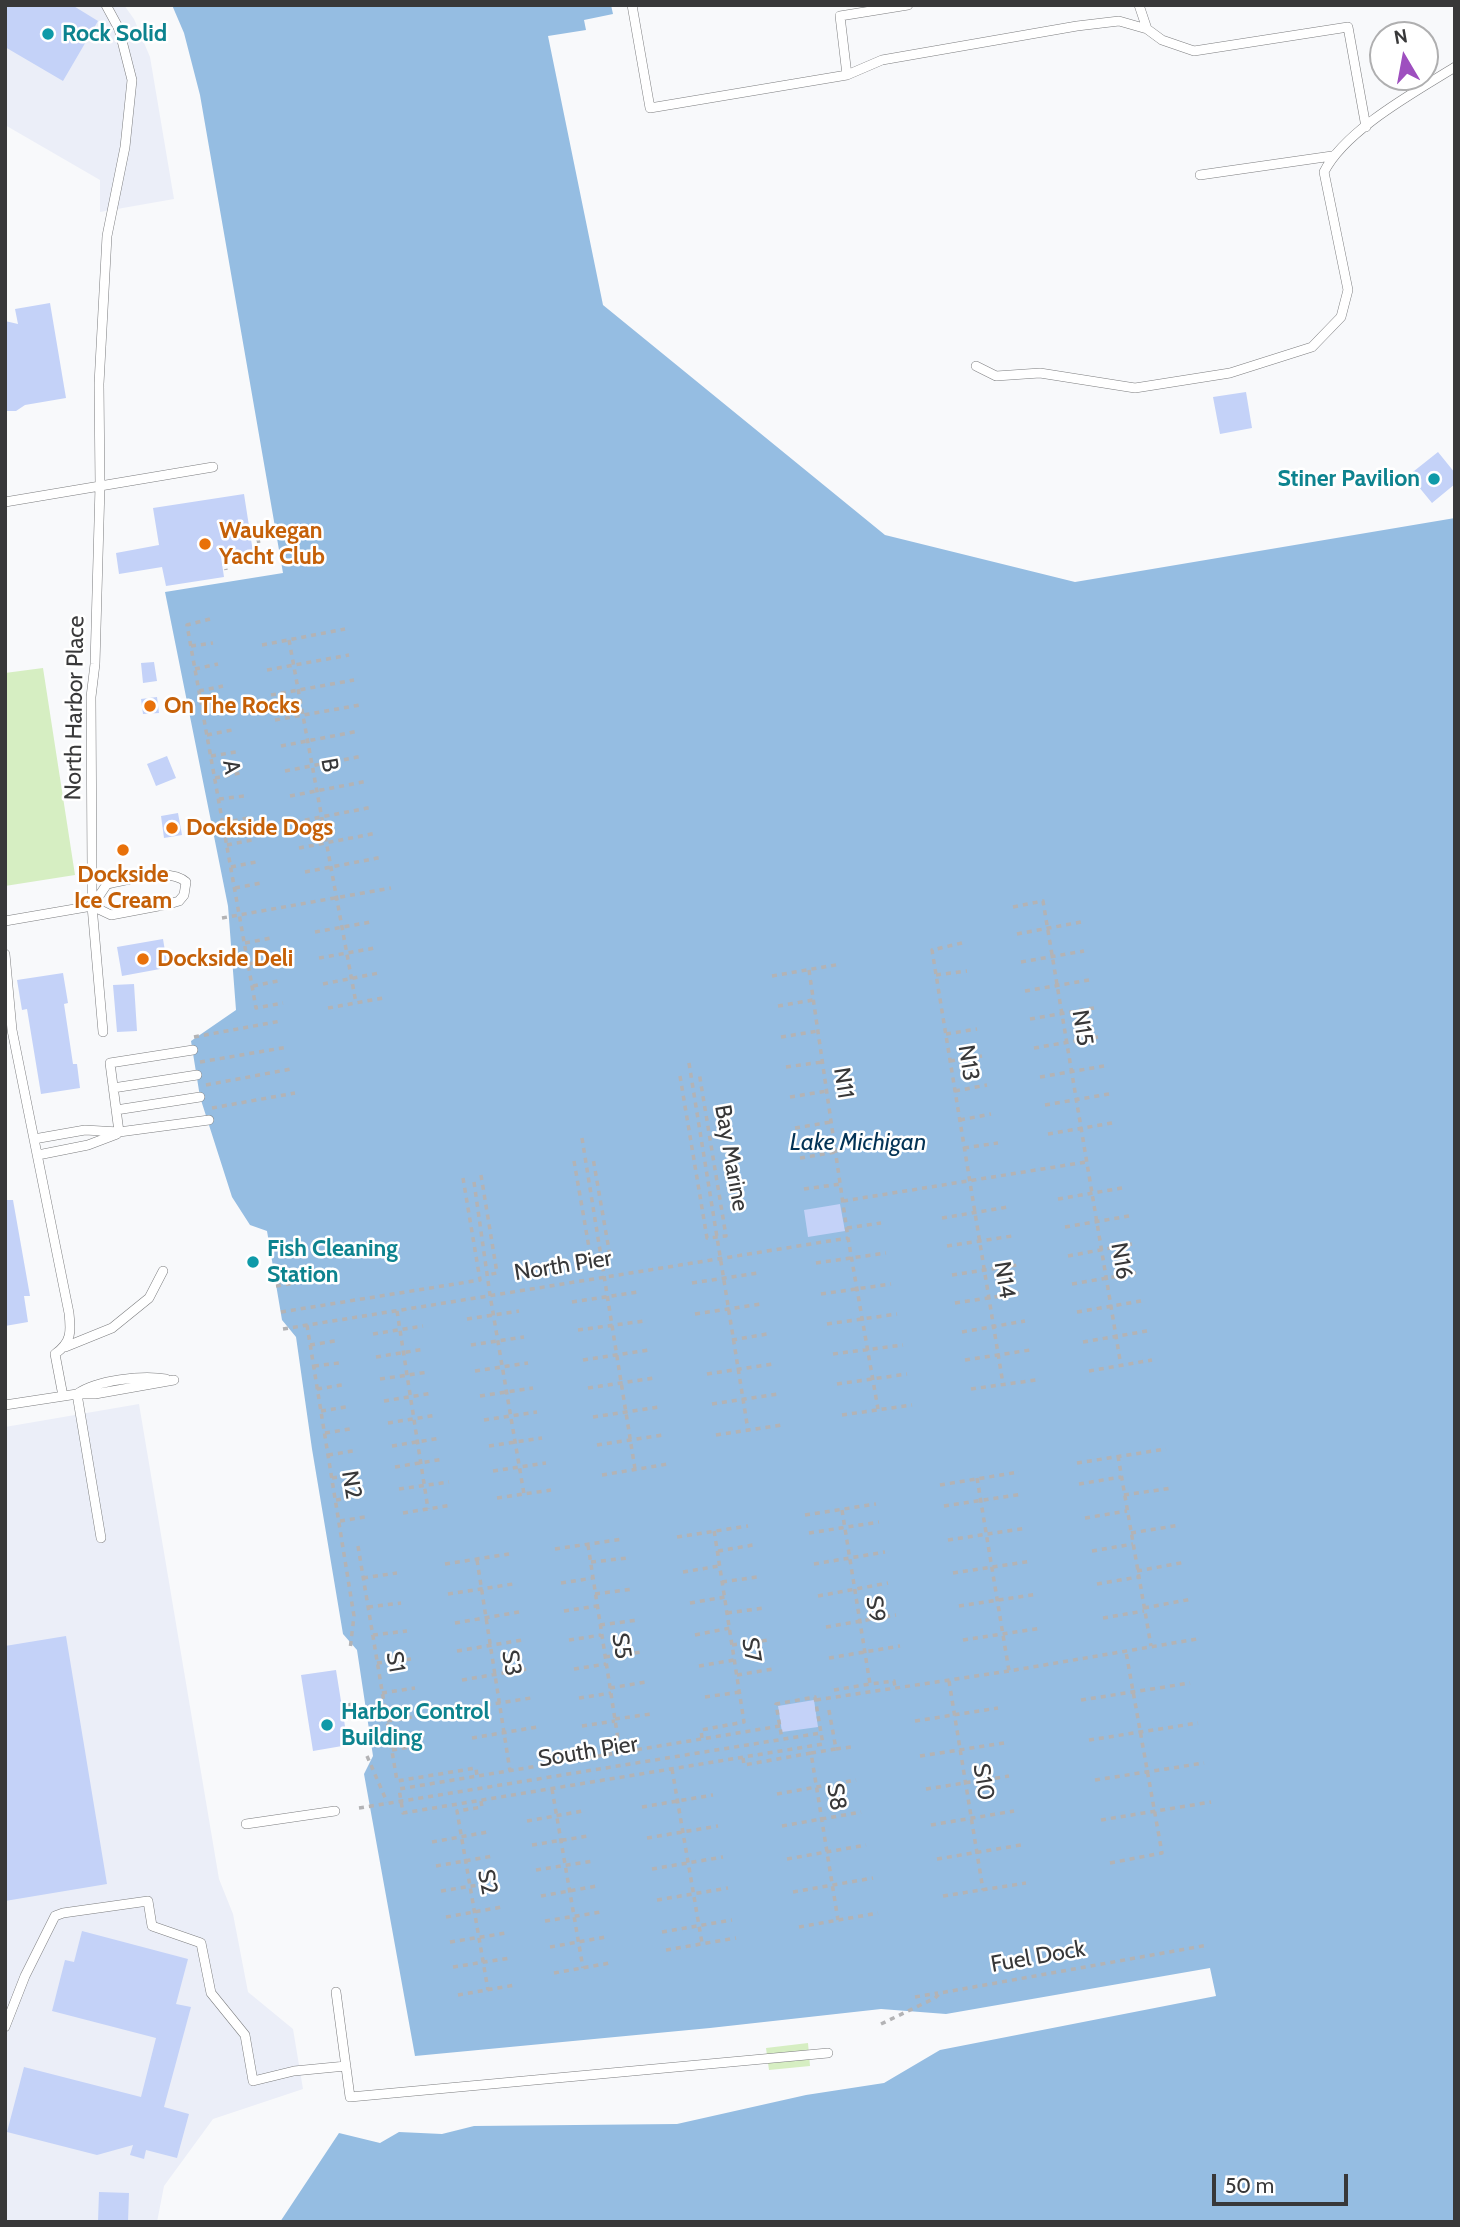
<!DOCTYPE html>
<style>
body{margin:0}
#map{position:relative;width:1460px;height:2227px;overflow:hidden;background:#f8f9fb;font-family:Cabin,sans-serif}
canvas{display:block}
.frame{position:absolute;inset:0;border:7px solid #383839;pointer-events:none}
.north{position:absolute;left:1369px;top:21px;width:70px;height:70px;box-sizing:border-box;background:#fff;border:2px solid #afafb0;border-radius:50%;rotate:350deg;font-size:19px;font-weight:700;line-height:28px;text-align:center;color:#383839}
.north::after{content:'';display:block;margin:auto;width:24px;height:32px;background:#9e4fbf;clip-path:polygon(50% 0,100% 100%,50% 72%,0 100%)}
.scale{position:absolute;left:1212px;top:2174px;width:136px;height:32px;box-sizing:border-box;border:4px solid #383839;border-top:0;padding-left:9px;font-size:21px;line-height:24px;white-space:nowrap;color:#383839;-webkit-text-stroke:5px #fff;paint-order:stroke}
</style>
<div id="map">
<canvas width="1460" height="2227"></canvas>
<div class="frame"></div>
<div class="north">N</div>
<div class="scale">50 m</div>
</div>
<script>
const g = document.querySelector('canvas').getContext('2d');
g.lineJoin = 'round';
function paint(path, color) { g.fillStyle = color; g.fill(path, 'evenodd'); }
function strokePath(path, color, width, dash) { g.strokeStyle = color; g.lineWidth = width; g.lineCap = dash ? 'butt' : 'round'; g.setLineDash(dash || []); g.stroke(path); }
function label(font, color, halo, rows, align = 'center') {
  g.font = font + ' Cabin,sans-serif'; g.lineWidth = 5; g.setLineDash([]); g.textBaseline = 'middle'; g.strokeStyle = halo; g.fillStyle = color; for (const [text, x, y, turn = 0] of rows) {
    g.save(); g.translate(x, y); g.rotate((+turn || 0) * Math.PI / 180); g.textAlign = isNaN(turn) ? turn : align; if (halo) g.strokeText(text, 0, 0); g.fillText(text, 0, 0); g.restore();
  }
}
paint(new Path2D(`
 M5,5h119l10,14 16,38 24,142 -74,13v-32l-95,-55z
 M139,1404l80,475 14,35 15,78 45,37 10,60 -90,30 -49,67 -7,36h-152v-795z`), '#ebeef8');
paint(new Path2D(`
 M43,668l32,207 -70,11v-213z
 M808,2043l2,23 -41,4 -3,-22z`), '#d6eec2');
paint(new Path2D(`
 M172,5h439l2,9 -29,6 2,10 -38,6 55,269 282,230 190,47 380,-64v1704h-1175l59,-89 41,10 19,-11 43,2 32,-8 203,-2 129,-29 78,-12 56,-33 276,-54 -6,-28 -264,46 -65,-5 -171,19 -295,28 -51,-282 9,-18 -16,-106 -14,-16 -31,-185 -16,-112 -14,-17 -15,-89 -17,-6 -18,-28 -32,-100 -9,-56 45,-31 -8,-104 -63,-314 118,-19 -83,-478 -16,-62z`), '#95bde2');
paint(new Path2D(`
 M5,5h67l26,16 -35,60 -58,-34z
 M50,303l16,95 -41,7 -9,6h-11v-90l13,3 -3,-15z
 M1246,392l6,36 -32,6 -7,-37z
 M1438,452l17,21v11l-23,19 -23,-28z
 M244,494l9,58 -32,5 3,20 -58,9 -4,-19 -43,7 -3,-21 43,-8 -6,-37z
 M154,662l3,19 -14,2 -2,-20z
 M157,697l2,16 -16,1 -2,-15z
 M167,756l9,22 -20,8 -9,-22z
 M178,813l4,22 -18,3 -3,-22z
 M163,939l4,24 -8,1 1,5 -38,7 -5,-29z
 M63,973l5,30 -4,1 9,60h4l3,24 -39,6 -14,-85 -5,1 -5,-30z
 M134,984l3,47 -20,1 -4,-47z
 M5,1200h8l17,96h-6l4,26 -23,4z
 M840,1204l5,27 -37,6 -4,-27z
 M66,1636l41,248 -102,17v-255z
 M336,1670l12,75 -35,6 -12,-76z
 M814,1700l4,27 -36,5 -4,-26z
 M82,1931l106,28 -12,45 15,3 -27,100 25,7 -12,44 -31,-8 -2,9 -14,-4 3,-10 -36,10 -90,-23 17,-65 117,30 15,-59 -104,-27 13,-51 9,2z
 M99,2192l30,1 -1,29h-30z`), '#c4d2f8');
const lane = new Path2D(`
 M632,5l18,103 197,-33 -7,-59 68,-11
 M1139,5l8,24 15,11 32,11 154,-24 18,100
 M847,75l35,-15 195,-34 42,-5 28,8
 M1200,175l132,-19
 M976,366l20,10 44,-3 95,15 95,-15 82,-26 29,-30 7,-27 -24,-118c21,-42 91,-80 131,-105
 M5,502l208,-35
 M5,921l87,-15 19,9 58,-11 10,-3 5,-6 2,-13c-16,-15 -58,-2 -79,2l-14,21
 M5,954l7,76 57,283c2,18 3,29 -14,41l8,42
 M103,1032l-11,-126v-35l-1,-174 4,-33 5,-178 -1,-102 8,-148 18,-89 7,-67 -13,-51 -13,-24
 M113,1088l84,-13
 M116,1110l84,-13
 M119,1132l-9,-69 83,-13
 M34,1139l51,-9 34,2 90,-12
 M38,1155l50,-10 29,-11
 M65,1347l47,-19 37,-30 14,-27
 M77,1394l24,144
 M77,1394c20,-14 65,-19 89,-15
 M5,1405l72,-11h18l79,-14
 M246,1824l89,-13
 M336,1992l14,105 478,-44
 M5,2027l20,-51 30,-60 8,-3 85,-12 4,25 49,17 10,50 34,42 8,46 41,-10 52,-5`);
strokePath(lane, '#7c7d7f', 10);
strokePath(new Path2D(`
 M257,526l1,6
 M258,538l1,7
 M224,559l2,11
 M210,619l-23,6 69,383 27,-5
 M289,640l67,363
 M262,645l83,-16
 M191,646l22,-3
 M195,669l23,-5
 M267,670l82,-15
 M199,691l24,-5
 M271,695l83,-15
 M203,713l24,-4
 M275,720l85,-15
 M207,735l25,-5
 M281,746l78,-15
 M211,756l25,-4
 M285,771l78,-15
 M215,778l25,-5
 M290,796l78,-15
 M219,799l25,-3
 M295,822l78,-15
 M223,823l25,-5
 M227,845l25,-5
 M299,848l78,-15
 M231,867l25,-5
 M305,872l78,-15
 M235,888l26,-5
 M1013,907l30,-6 78,465
 M222,918l169,-30
 M315,932l56,-10
 M1017,934l64,-12
 M245,943l26,-5
 M962,943l-30,7 71,434
 M319,958l56,-10
 M1021,962l63,-11
 M249,964l26,-5
 M809,970l39,268 30,171
 M936,975l31,-4
 M772,976l69,-12
 M323,984l56,-11
 M253,986l25,-5
 M1025,991l64,-11
 M778,1006l35,-6
 M328,1008l55,-10
 M1030,1019l64,-11
 M946,1034l31,-5
 M194,1037l87,-16
 M781,1037l37,-6
 M1034,1048l64,-11
 M950,1061l32,-5
 M200,1062l88,-15
 M689,1063l59,367
 M786,1067l36,-5
 M680,1076l27,162 19,-2 -27,-164
 M1040,1077l64,-11
 M206,1085l85,-16
 M955,1091l32,-6
 M790,1097l37,-6
 M1045,1105l64,-11
 M212,1108l83,-15
 M960,1120l31,-6
 M795,1128l36,-6
 M1048,1134l64,-11
 M582,1138l53,331
 M964,1148l34,-5
 M800,1158l36,-6
 M574,1161l17,98 19,-3 -17,-98
 M481,1175l16,98 -10,2
 M474,1182l16,113 34,199
 M804,1189l37,-5
 M1058,1199l64,-11
 M843,1201l243,-39
 M942,1218l66,-11
 M1065,1227l64,-11
 M847,1228l34,-5
 M947,1246l65,-10
 M1068,1256l64,-12
 M816,1263l70,-10
 M952,1275l65,-10
 M692,1283l66,-10
 M1072,1284l64,-11
 M276,1286l63,-10
 M821,1294l70,-10
 M572,1302l66,-10
 M955,1303l66,-10
 M397,1311l31,198
 M281,1312l199,-32 -17,-102
 M1077,1312l64,-11
 M695,1314l66,-10
 M467,1319l52,-8
 M827,1324l70,-10
 M307,1325l47,291 -4,34
 M283,1329l565,-91
 M578,1330l66,-9
 M962,1332l63,-11
 M373,1334l50,-8
 M732,1340l35,-6
 M1083,1342l64,-11
 M310,1345l25,-4
 M471,1345l53,-8
 M833,1354l70,-9
 M376,1357l49,-8
 M583,1360l66,-10
 M965,1360l65,-10
 M314,1366l25,-3
 M475,1371l53,-8
 M1089,1371l63,-11
 M707,1374l66,-10
 M380,1379l49,-7
 M837,1384l70,-10
 M588,1388l66,-10
 M317,1389l25,-4
 M971,1389l65,-9
 M480,1396l53,-8
 M384,1401l49,-8
 M712,1404l66,-10
 M321,1411l25,-4
 M842,1415l70,-10
 M593,1417l66,-10
 M484,1420l53,-8
 M388,1423l49,-8
 M325,1433l25,-4
 M716,1435l66,-10
 M597,1445l66,-10
 M392,1446l49,-8
 M489,1446l53,-8
 M328,1455l25,-4
 M1118,1456l33,190
 M1077,1463l89,-14
 M395,1467l49,-8
 M493,1471l53,-8
 M602,1475l66,-11
 M332,1478l26,-4
 M977,1478l32,193
 M1079,1484l42,-7
 M940,1485l79,-13
 M399,1489l50,-7
 M1124,1495l48,-7
 M497,1498l54,-8
 M336,1500l25,-4
 M944,1506l79,-12
 M842,1510l28,174 24,-3 1,6
 M403,1513l49,-8
 M805,1515l71,-11
 M1085,1518l42,-7
 M340,1521l25,-4
 M809,1533l70,-11
 M1131,1533l49,-8
 M677,1537l71,-11
 M948,1540l79,-12
 M588,1545l32,207
 M358,1546l39,235 79,-13 1,8
 M555,1549l68,-10
 M718,1551l35,-6
 M1092,1551l41,-7
 M477,1560l33,211
 M591,1562l37,-4
 M445,1564l64,-10
 M814,1564l71,-12
 M1137,1571l49,-9
 M683,1572l36,-6
 M953,1573l79,-12
 M363,1578l34,-5
 M722,1582l35,-5
 M561,1583l32,-5
 M1097,1584l41,-7
 M448,1594l65,-10
 M595,1594l38,-5
 M818,1596l70,-13
 M690,1603l35,-6
 M959,1606l79,-12
 M368,1607l33,-4
 M1144,1608l48,-9
 M564,1611l33,-5
 M727,1613l37,-5
 M1103,1618l41,-7
 M455,1623l64,-11
 M600,1625l38,-5
 M826,1627l70,-12
 M373,1635l34,-4
 M695,1635l35,-7
 M569,1640l32,-5
 M963,1640l79,-12
 M732,1645l36,-5
 M457,1651l65,-11
 M605,1657l37,-5
 M829,1658l71,-12
 M377,1663l34,-4
 M699,1666l35,-6
 M574,1669l32,-5
 M737,1675l36,-6
 M462,1680l65,-11
 M949,1681l34,209
 M610,1688l36,-6
 M834,1690l36,-6
 M382,1693l33,-5
 M705,1697l35,-5
 M579,1698l32,-5
 M816,1700l193,-29 188,-32
 M1081,1700l109,-17
 M348,1705l10,-2
 M466,1708l65,-10
 M615,1719l36,-5
 M387,1721l32,-5
 M915,1721l83,-13
 M582,1726l33,-5
 M780,1726l-381,63 4,24 420,-69 -2,-11
 M472,1738l65,-11
 M702,1738l-1,-8 43,-8 -30,-192
 M1089,1740l109,-17
 M836,1749l15,-2
 M392,1750l30,-5
 M811,1753l25,-4 -8,-44
 M367,1756l20,46
 M920,1756l84,-13
 M743,1758l1,7 67,-12 27,167
 M672,1769l30,174
 M1095,1780l109,-17
 M552,1789l31,179
 M926,1789l83,-13
 M777,1794l79,-14
 M481,1801l1,6 -25,4 31,179
 M642,1807l71,-12
 M359,1808l462,-75 -6,-36 -39,7 6,35
 M1101,1820l110,-18
 M527,1821l56,-10
 M931,1825l83,-14
 M782,1826l79,-14
 M647,1838l71,-12
 M432,1842l56,-10
 M532,1845l56,-9
 M787,1859l79,-14
 M937,1859l84,-14
 M1110,1863l52,-10 -36,-201
 M436,1866l57,-10
 M652,1869l71,-12
 M536,1870l57,-9
 M441,1891l56,-9
 M793,1892l80,-14
 M541,1896l56,-10
 M943,1896l83,-13
 M657,1900l71,-12
 M446,1917l56,-10
 M545,1921l56,-9
 M799,1927l79,-14
 M662,1932l70,-12
 M450,1942l56,-9
 M550,1947l56,-10
 M666,1950l70,-12
 M453,1967l57,-9
 M554,1973l56,-10
 M458,1995l57,-10
 M915,1997l23,-4
 M881,2024l54,-26 5,-5 268,-48`), '#b3b3b5', 3.5, [5, 5]);
strokePath(lane, '#fff', 9);
for (const [x, y, r, color] of [
 [48,34,7,"#0f9aa8"],
 [1434,479,7,"#0f9aa8"],
 [205,544,7,"#e8710a"],
 [150,706,7,"#e8710a"],
 [172,828,7,"#e8710a"],
 [123,850,7,"#e8710a"],
 [143,959,7,"#e8710a"],
 [253,1262,7,"#0f9aa8"],
 [327,1725,7,"#0f9aa8"]
]) { const dot = new Path2D(); dot.arc(x, y, r, 0, 2 * Math.PI); g.fillStyle = color; g.fill(dot); strokePath(dot, '#fff', 2.5); }
label('bold 23px', '#0d838f', '#fff', [
 ["Rock Solid",62,34],
 ["Stiner Pavilion",1420,479,"right"],
 ["Fish Cleaning",267,1249],
 ["Station",267,1275],
 ["Harbor Control",341,1712],
 ["Building",341,1738]
], 'left');
label('bold 23px', '#c56008', '#fff', [
 ["Waukegan",219,531],
 ["Yacht Club",219,557],
 ["On The Rocks",164,706],
 ["Dockside Dogs",186,828],
 ["Dockside",123,875,"center"],
 ["Ice Cream",123,901,"center"],
 ["Dockside Deli",157,959]
], 'left');
label('23px', '#383839', '#fff', [
 ["North Harbor Place",75,708,-89],
 ["B",329,765,80],
 ["A",231,767,80],
 ["N15",1082,1028,81],
 ["N13",968,1063,81],
 ["N11",843,1083,81],
 ["Bay Marine",731,1158,80],
 ["N16",1121,1261,80],
 ["North Pier",563,1266,-9],
 ["N14",1004,1280,81],
 ["N2",351,1485,81],
 ["S9",875,1609,81],
 ["S5",621,1646,81],
 ["S7",751,1650,81],
 ["S1",395,1662,80],
 ["S3",511,1663,81],
 ["South Pier",588,1752,-9],
 ["S10",983,1782,81],
 ["S8",836,1797,81],
 ["S2",487,1882,80],
 ["Fuel Dock",1038,1957,-10]
]);
label('italic 24px', '#033356', '#fff', [
 ["Lake Michigan",858,1143]
]);
</script>
